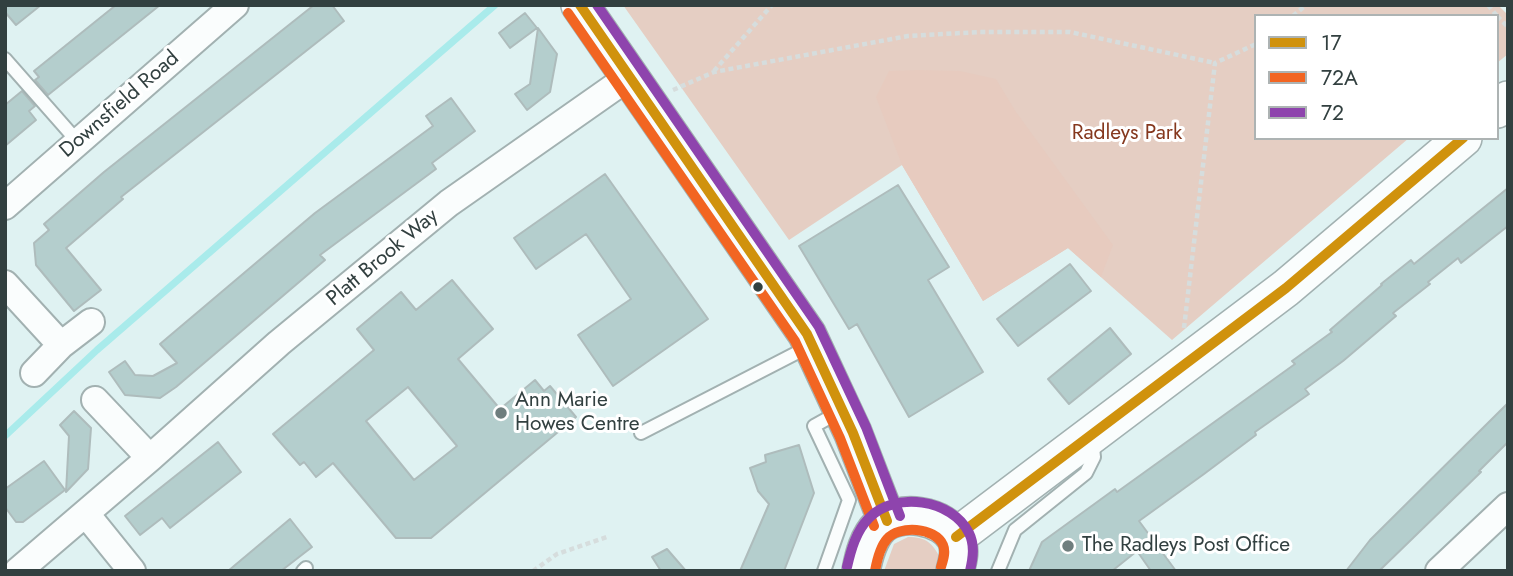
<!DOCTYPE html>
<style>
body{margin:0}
#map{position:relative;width:1513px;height:576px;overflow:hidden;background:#dff2f2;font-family:Jost,sans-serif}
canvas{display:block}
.frame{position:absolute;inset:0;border:7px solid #324040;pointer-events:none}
.legend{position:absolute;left:1254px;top:14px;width:245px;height:126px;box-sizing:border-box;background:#fff;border:2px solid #adb3b3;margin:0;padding:9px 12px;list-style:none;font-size:21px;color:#324040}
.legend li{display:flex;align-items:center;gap:14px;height:35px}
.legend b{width:35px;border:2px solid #adb3b3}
</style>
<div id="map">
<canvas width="1513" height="576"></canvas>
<div class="frame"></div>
<ul class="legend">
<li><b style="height:9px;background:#d0920d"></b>17</li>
<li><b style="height:9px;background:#f26522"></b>72A</li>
<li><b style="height:9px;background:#8e44ad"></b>72</li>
</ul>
</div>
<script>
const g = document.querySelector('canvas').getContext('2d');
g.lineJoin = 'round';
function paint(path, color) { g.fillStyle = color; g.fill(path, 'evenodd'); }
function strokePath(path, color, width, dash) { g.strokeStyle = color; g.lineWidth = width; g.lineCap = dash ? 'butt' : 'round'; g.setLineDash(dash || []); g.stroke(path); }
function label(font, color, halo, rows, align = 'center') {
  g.font = font + ' Jost,sans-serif'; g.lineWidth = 6; g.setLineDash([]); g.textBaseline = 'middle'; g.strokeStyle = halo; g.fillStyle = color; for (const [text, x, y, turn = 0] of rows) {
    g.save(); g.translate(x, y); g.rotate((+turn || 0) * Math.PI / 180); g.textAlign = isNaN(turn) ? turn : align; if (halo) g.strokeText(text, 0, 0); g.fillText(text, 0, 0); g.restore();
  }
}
paint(new Path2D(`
 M623,5h875l10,10v39l-11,9v-47h-241v122h153l-237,202 -104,-92 -85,53 -81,-136 -113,75z
 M908,537c19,0 24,6 33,22l-2,12h-55l10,-27z`), '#e5cec3');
paint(new Path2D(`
 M918,70l42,1 36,8 20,33 97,133 -12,32 -33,-29 -85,53 -81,-136 -26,-68 13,-26z`), '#e7cbbf');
strokePath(new Path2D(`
 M5,436l92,-86 398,-345`), '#a9ebeb', 7);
const building = new Path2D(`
 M5,5h36l-25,20 -11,-13z
 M116,5h44l-112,90 -13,-15 4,-3 -5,-6z
 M314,5h18l12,16 -223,176 2,2 -57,49 35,42 -27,21 -38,-46 -2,-22 15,-13 -5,-6 60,-52z
 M525,13l12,15 -27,20 -11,-15z
 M538,28l19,26 -7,38 -23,18 -12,-16 15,-10z
 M22,91l13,15 -6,5 7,9 -31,26v-41z
 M451,98l24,33 -43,32 4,6 -116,86 5,5 -149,127 -16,11 -35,-3 -16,-23 16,-11 10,14 18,1 24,-13 -17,-19 155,-131 118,-87 -7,-10z
 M605,174l103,145 -95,67 -35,-51 53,-36 -45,-65 -50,35 -22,-31z
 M898,185l51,82 -21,13 55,92 -74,45 -52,-93 -8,5 -50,-83z
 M1508,188v38l-47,37 -3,-5 -30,24 2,2 -37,29 3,3 -53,45 -38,28 4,5 -54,38 1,3 -52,39 -65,47 37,50h-25l-14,-20 -25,20h-83l13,-29 73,-53 2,3 178,-128 -3,-3 40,-29 -2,-2 52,-45 -1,-1 30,-24 3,4z
 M1070,264l21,27 -73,55 -21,-27z
 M452,280l41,49 -35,30 42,50 35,-29 9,11 6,-5 26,31 -145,121h-35l-63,-75 -17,14 -12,-15 -4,3 -27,-31 101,-84 -17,-21 44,-37 15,18zM408,387l49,59 -43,34 -48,-59z
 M1110,328l21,26 -62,50 -21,-25z
 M1508,403v39l-29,29 2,1 -102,99h-33l24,-31z
 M74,411l17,17 -3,41 -22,23 3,-56 -9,-11z
 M218,442l23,30 -71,56 -8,-10 -22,17 -15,-19z
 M799,445l15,48 -30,78h-44l29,-67 -11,-13 -8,-23 16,-6 -1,-7z
 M44,461l21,29 -42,32h-7l-11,-15v-18z
 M290,519l22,28 -31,24h-53z
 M667,549l19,22h-25l-9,-14z`);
paint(building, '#b4cecd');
strokePath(building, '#aebcbc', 2);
const lane = new Path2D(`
 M5,59l73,83
 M641,433l167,-86
 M303,571l3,-3
 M824,571l25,-71 -35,-74 27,-15
 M998,571l17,-41 71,-57 8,-16 -2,-17`);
const street = new Path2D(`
 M5,206l230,-201
 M5,284l56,61
 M34,373l27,-28 30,-23
 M95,400l55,58
 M86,514l46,57
 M18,571l132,-113 129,-115 170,-140 181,-127
 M1439,571l69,-65`);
const secondary = new Path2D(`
 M580,5l227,329 46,99 34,88
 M1497,109l11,-9
 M956,537l330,-249 177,-150
 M861,571c3,-16 7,-33 19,-45 18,-18 65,-11 76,13 5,11 2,21 -1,32`);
strokePath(lane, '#a2b1b1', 16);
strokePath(street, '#a2b1b1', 30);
strokePath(secondary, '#a2b1b1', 40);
strokePath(new Path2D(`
 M1488,5l9,11
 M1293,16l13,-11
 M1497,16l11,11
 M714,71l58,-66
 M673,90l41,-18 194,-36 72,-4h90l145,31
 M1184,328l31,-265 41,-19
 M533,571l24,-17 50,-17`), '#d6dddd', 4.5, [5, 3.5]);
strokePath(lane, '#fafdfd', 12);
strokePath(street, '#fafdfd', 26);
strokePath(secondary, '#fafdfd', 37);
strokePath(new Path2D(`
 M580,5l227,329 46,99 34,88
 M956,537l330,-249 177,-150`), '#d0920d', 10);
strokePath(new Path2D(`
 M568,13l227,328 45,97 34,88
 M875,571c2,-11 5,-24 12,-32 12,-14 48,-12 56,6 3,7 0,15 -2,22`), '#f26522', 10);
strokePath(new Path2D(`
 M597,5l222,322 47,100 34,89
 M847,567c4,-17 9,-36 22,-49 26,-27 83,-19 100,15 6,12 4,25 1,38`), '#8e44ad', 10);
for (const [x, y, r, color] of [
 [758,287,6,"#324040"],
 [501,413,7,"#6f7e7e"],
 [1068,546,7,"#6f7e7e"]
]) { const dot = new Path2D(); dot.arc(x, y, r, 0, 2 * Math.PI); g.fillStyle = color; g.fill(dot); strokePath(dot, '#fff', 2.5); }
label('21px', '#324040', '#fff', [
 ["Downsfield Road",120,105,-41],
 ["Platt Brook Way",383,258,-40]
]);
label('21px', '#85381e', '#fff', [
 ["Radleys Park",1127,134]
]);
label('21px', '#324040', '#fff', [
 ["Ann Marie",515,401],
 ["Howes Centre",515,425],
 ["The Radleys Post Office",1082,546]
], 'left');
</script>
